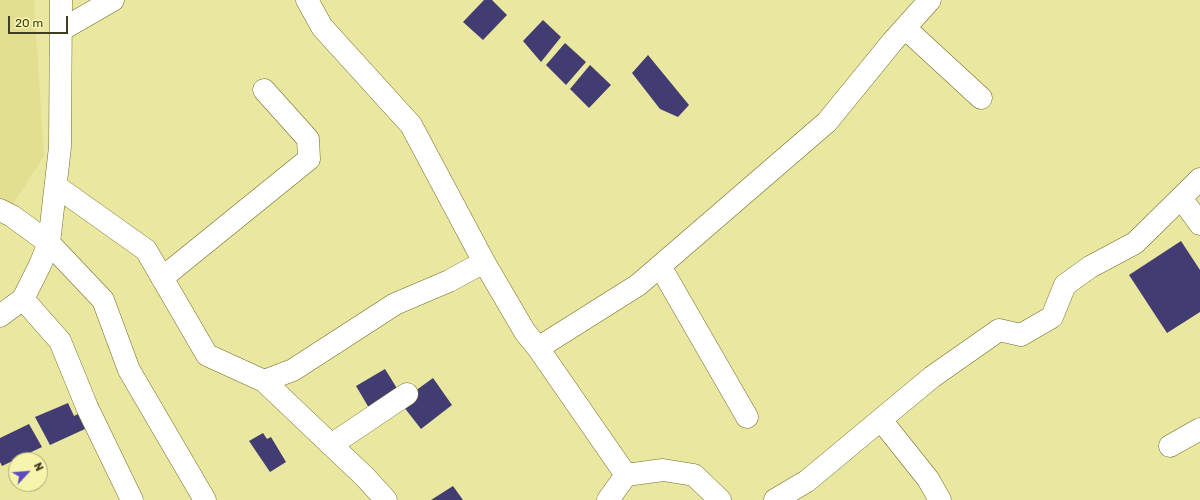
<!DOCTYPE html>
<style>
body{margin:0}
#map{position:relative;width:1200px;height:500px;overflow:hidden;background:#eae7a0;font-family:Rubik,sans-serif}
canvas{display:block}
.north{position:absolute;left:8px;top:452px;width:40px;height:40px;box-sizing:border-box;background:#f7f4ad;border:1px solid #adab75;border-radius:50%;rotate:64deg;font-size:11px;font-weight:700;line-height:16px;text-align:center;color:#3f3e21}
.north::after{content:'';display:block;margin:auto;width:14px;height:18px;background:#5e49c1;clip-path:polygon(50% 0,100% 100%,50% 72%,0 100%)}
.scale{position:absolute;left:8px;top:16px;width:60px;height:18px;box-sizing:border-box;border:2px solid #3f3e21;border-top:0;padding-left:5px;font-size:12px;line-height:14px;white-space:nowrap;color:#3f3e21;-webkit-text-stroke:3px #f7f4ad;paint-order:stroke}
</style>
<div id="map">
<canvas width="1200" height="500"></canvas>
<div class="north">N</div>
<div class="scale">20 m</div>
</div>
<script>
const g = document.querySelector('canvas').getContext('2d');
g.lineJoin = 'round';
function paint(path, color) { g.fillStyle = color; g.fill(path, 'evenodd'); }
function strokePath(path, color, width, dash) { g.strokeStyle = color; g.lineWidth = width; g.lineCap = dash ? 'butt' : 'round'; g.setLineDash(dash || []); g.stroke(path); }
paint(new Path2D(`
 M0,0h34l10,156 -44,68z`), '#e3df90');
paint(new Path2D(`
 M484,0h8l15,15 -24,25 -20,-18z
 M543,20l18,17 -20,25 -18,-21z
 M565,43l21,19 -20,23 -20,-20z
 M648,55l41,50 -11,12 -18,-8 -28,-36z
 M590,65l21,20 -22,23 -19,-19z
 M1181,241l19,29v42l-33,21 -38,-58z
 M385,369l13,21 -29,18 -13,-22z
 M433,378l19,27 -31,24 -21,-27z
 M68,403l6,13 4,-2 7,15 -35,16 -15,-28z
 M29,424l13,23 -40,19 -2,-4v-24z
 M263,433l4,6 4,-2 15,25 -16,10 -21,-31z
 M453,486l10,14h-32z`), '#413c72');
const minor = new Path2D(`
 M307,0l15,27 89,98 73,137
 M905,28l76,70
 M61,30l52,-30
 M56,186l90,64 61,105 57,26 101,96 21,23
 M1181,198l19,26
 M0,210l12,6 37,27 54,57 26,70 76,130
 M660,266l87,151
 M162,278l147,-119 -1,-20 -44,-49
 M23,299l37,42 27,66 45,93
 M0,316l23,-17 17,-34 9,-22 11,-96 1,-147
 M538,348l100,-63 189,-163 66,-81 37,-41
 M264,381l29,-11 102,-66 54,-23 35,-19 41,70 13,16 88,127 37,-5 31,5 26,25
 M881,420l47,59 12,21
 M331,445l76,-51
 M1170,446l30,-17
 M608,500l18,-25
 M775,500l32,-19 125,-104 67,-47 22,5 31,-18 13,-32 25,-18 45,-24 65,-64`);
strokePath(minor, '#706c26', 23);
strokePath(minor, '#fff', 22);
</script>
